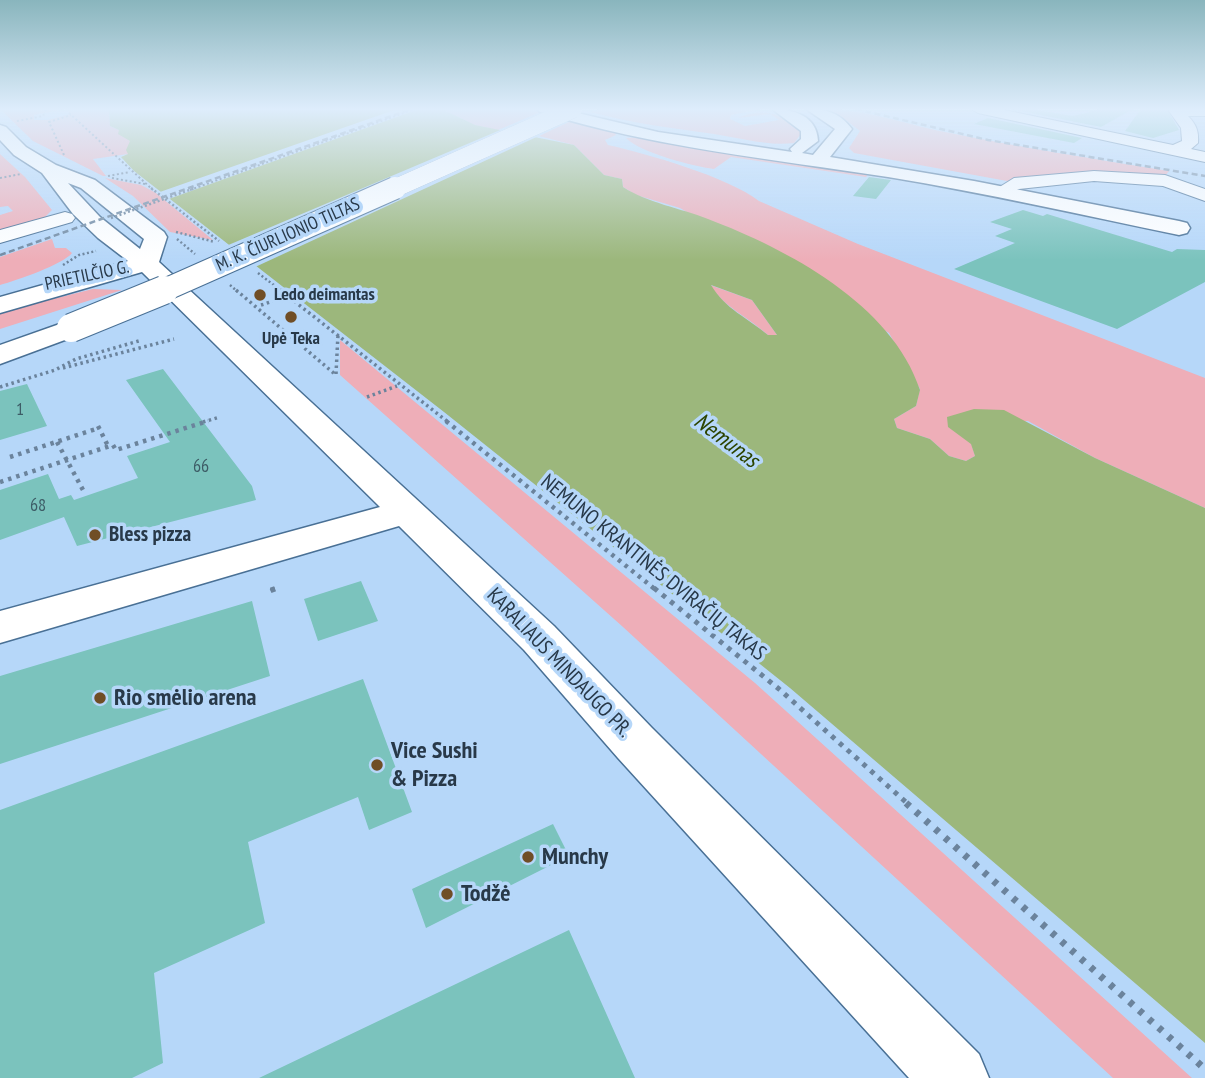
<!DOCTYPE html>
<meta charset="utf-8">
<style>
body{margin:0}
canvas{display:block;background:#b6d7f9}
</style>
<canvas width="1205" height="1078"></canvas>
<script>
const g = document.querySelector('canvas').getContext('2d');
g.lineJoin = 'round';
function paint(path, color) { g.fillStyle = color; g.fill(path, 'evenodd'); }
function strokePath(path, color, width, dash) { g.strokeStyle = color; g.lineWidth = width; g.lineCap = dash ? 'butt' : 'round'; g.setLineDash(dash || []); g.stroke(path); }
function label(font, color, halo, rows, align = 'center') {
  g.font = font + ' "PT Sans Narrow",sans-serif'; g.lineWidth = 7; g.setLineDash([]); g.textBaseline = 'middle'; g.strokeStyle = halo; g.fillStyle = color; for (const [text, x, y, turn = 0] of rows) {
    g.save(); g.translate(x, y); g.rotate((+turn || 0) * Math.PI / 180); g.textAlign = isNaN(turn) ? turn : align; if (halo) g.strokeText(text, 0, 0); g.fillText(text, 0, 0); g.restore();
  }
}
paint(new Path2D(`
 M0,109h64l-30,6v5h14l23,-6 -5,-5h43l1,17 9,4 11,11 -2,13 -35,5 13,17h-3l-70,-35z
 M442,109h94l7,2 -45,19 -24,-5z
 M601,109h159l-29,6 -1,4 15,7 34,-6 -9,-6 -32,4c21,-10 52,-6 63,16l-7,9c-29,3 -53,-5 -80,-9 -43,-6 -83,-11 -124,-22z
 M824,109c42,0 80,15 121,23 75,15 149,27 224,39l-4,5 -158,5 -153,-28 -5,-5 11,-17 -14,-11z
 M571,121l43,10 2,4 -11,5 3,5c40,9 120,32 151,56l99,43 347,134v130l-110,-50 -67,-37 -79,6 22,16 4,13 -9,5 -17,-5 -19,-17 -33,-11 -3,-9 22,-13 4,-17 -31,-56 -209,-125 -44,-13 -13,-8 -1,-8 -18,-4 -30,-30 -35,-9z
 M640,137l230,35 -4,5 -135,-20 -17,12c-22,-3 -73,-16 -88,-31z
 M0,154l25,23 27,33 -8,8 -36,14 -8,-3v-14l13,-4 -5,-5 -8,1z
 M105,178l36,7 15,8 57,47 -43,-8 -37,-36z
 M52,239l3,9h11l6,5c-8,11 -57,28 -72,32v-28z
 M710,285l42,15 25,35h-9c-20,-18 -43,-27 -58,-50z
 M93,289l29,1 -122,39v-17z
 M340,340l415,343 437,395h-79l-490,-451 -283,-252z`), '#eeaeb8');
paint(new Path2D(`
 M109,109h333l33,16 99,20 30,30 18,4 1,8c25,16 57,21 85,32 79,30 184,85 212,171l-4,16 -22,13 3,9 33,11 19,17 17,5 9,-5 -4,-12 -23,-17 -1,-10 27,-8 30,1 91,48 110,50v535l-415,-355 -346,-276 -310,-241 -13,-14 7,-3 -2,-4 4,-9 -12,-7 1,-4 -9,-4zM711,285l41,15 25,35h-9c-20,-17 -43,-26 -57,-50z`), '#9cb77c');
paint(new Path2D(`
 M397,109h22l-253,91 -9,-7z
 M505,128l38,6 -290,134 -27,-22z`), '#b6d7f9');
paint(new Path2D(`
 M1011,109h20l42,7 28,-7h32l-32,18z
 M1141,109h26l12,21 -26,8 -28,-7z
 M988,118l94,20 -8,5 -100,-19z
 M869,177l22,3 -15,19 -23,-3z
 M1023,210l20,6 4,-2 125,38 5,-3 28,1v32l-88,47 -163,-60 61,-26 -20,-7 17,-7 -22,-7z
 M163,369l89,117 4,14 -179,46 -13,-29 -64,23v-50l48,-16 11,25 12,-4 3,5 64,-22 -11,-22 43,-14 -44,-62z
 M27,384l20,42 -47,14v-49z
 M361,581l17,40 -60,20 -14,-42z
 M252,601l18,75 -270,88v-88z
 M363,679l49,133 -43,18 -11,-33 -110,45 17,81 -111,50 9,90 -31,15h-132v-268z
 M553,824l16,32 -143,72 -14,-39z
 M569,930l66,148h-376z`), '#7bc3bd');
const minor = new Path2D(`
 M971,109h28l174,36 9,-4 -1,-13 -12,-17 1,-2h35v7h-17c8,8 11,15 10,27l-7,6 14,3v10l-227,-49z
 M1094,171l71,4 40,14v12l-42,-15 -69,-5 -75,8 -12,5 -9,-6 16,-10z
 M65,212l7,2 3,4 -3,4 -72,21v-13z`);
const major = new Path2D(`
 M537,109h24l97,23 134,20 -2,-3 11,-10v-8l-29,-22c22,0 45,7 46,32l-16,12 11,2 22,-26 -29,-20c20,0 33,3 46,20l-22,28 144,24 205,40 8,2 3,5 -3,5 -8,2c-97,-20 -193,-42 -291,-58 -117,-18 -235,-30 -348,-65z
 M0,125l6,2 20,20 30,18 39,15 69,52 3,5 -8,25 395,364 98,102 327,326 10,24h-80l-291,-320 -94,-108 -125,-124 -399,117v-32l380,-104 -238,-235 -142,41v-16l128,-36 -30,-23 -25,-24 -31,-41 -28,-18 -14,-15zM68,183l13,5 63,51 -4,10 -40,-32z
 M71,320l10,2 4,6 -4,6 -81,30v-19z`);
strokePath(minor, '#497095', 2);
strokePath(major, '#497095', 3);
strokePath(new Path2D(`
 M69,109l-1,3 85,78
 M17,121l26,-5 3,-7
 M64,155l-15,-33 22,-7
 M108,176l22,-4
 M0,178l21,-4
 M112,178l33,6`), '#6b839c', 2, [2, 2.5]);
strokePath(new Path2D(`
 M151,188l68,53
 M176,232l39,10
 M177,239l18,15
 M63,265l16,-10 17,-4
 M258,273l25,19
 M230,285l8,7`), '#6b839c', 2.5, [2, 2.5]);
strokePath(new Path2D(`
 M236,290l100,85
 M280,290l168,132
 M261,305l25,-8
 M63,368l111,-29
 M336,374l2,-40
 M0,387l55,-17 21,-11 66,-19
 M367,397l30,-11
 M203,422l17,-5`), '#6b839c', 3.5, [2.5, 3.5]);
strokePath(new Path2D(`
 M446,421l210,169
 M98,426l10,20
 M57,442l26,48
 M10,457l89,-29
 M0,482l113,-37 3,5 92,-29
 M272,587l1,3`), '#6b839c', 4.5, [3.5, 5]);
strokePath(new Path2D(`
 M272,588l3,7
 M654,588l125,101 129,115`), '#6b839c', 5, [4.5, 6]);
strokePath(new Path2D(`
 M906,803l299,266`), '#6b839c', 7, [5, 8]);
paint(minor, '#fff');
paint(major, '#fff');
strokePath(new Path2D(`
 M856,109l132,31 217,36
 M0,255l411,-146`), '#718aa3', 2.5, [6, 3.5]);
const majorBridgeFar2 = new Path2D(`
 M391,190l182,-81`);
const majorBridgeFar1 = new Path2D(`
 M160,292l235,-104`);
const majorBridge = new Path2D(`
 M71,328l93,-38`);
strokePath(majorBridgeFar2, '#497095', 18, []);
strokePath(majorBridgeFar1, '#497095', 24, []);
strokePath(majorBridge, '#497095', 30, []);
strokePath(new Path2D(`
 M190,190l225,-81`), '#6b839c', 2, [2, 2.5]);
strokePath(new Path2D(`
 M111,218l84,-30`), '#6b839c', 2.5, [2, 2.5]);
strokePath(majorBridgeFar2, '#fff', 18);
strokePath(majorBridgeFar1, '#fff', 22);
strokePath(majorBridge, '#fff', 28);
const sky = g.createLinearGradient(0, 0, 0, 260);
sky.addColorStop(0, '#89b5bd');
sky.addColorStop(0.42, '#deedfc');
sky.addColorStop(1, '#deedfc00');
g.fillStyle = sky;
g.fillRect(0, 0, 1205, 260);
for (const [x, y, r, color] of [
 [260,295,7,"#704e26"],
 [291,317,7,"#704e26"],
 [95,535,7,"#704e26"],
 [100,698,7,"#704e26"],
 [377,765,7,"#704e26"],
 [528,857,7,"#704e26"],
 [447,894,7,"#704e26"]
]) { const dot = new Path2D(); dot.arc(x, y, r, 0, 2 * Math.PI); g.fillStyle = color; g.fill(dot); strokePath(dot, '#b6d7f9', 2.5); }
label('18px', '#283949', '#b6d7f9', [
 ["M. K. ČIURLIONIO TILTAS",288,235,-24],
 ["PRIETILČIO G.",87,276,-12]
]);
label('bold 18px', '#283949', '#b6d7f9', [
 ["Ledo deimantas",274,295],
 ["Upė Teka",291,339,"center"]
], 'left');
label('18px', '#3d5c66', null, [
 ["1",20,410],
 ["66",201,467],
 ["68",38,506]
]);
label('bold 21px', '#283949', '#b6d7f9', [
 ["Bless pizza",109,535]
], 'left');
label('21px', '#283949', '#b6d7f9', [
 ["NEMUNO KRANTINĖS DVIRAČIŲ TAKAS",653,568,39],
 ["KARALIAUS MINDAUGO PR.",559,663,46]
]);
label('italic 23px', '#2c4400', '#b6d7f9', [
 ["Nemunas",726,441,37]
]);
label('bold 24px', '#283949', '#b6d7f9', [
 ["Rio smėlio arena",114,698],
 ["Vice Sushi",391,751],
 ["& Pizza",391,779],
 ["Munchy",542,857],
 ["Todžė",461,894]
], 'left');
</script>
